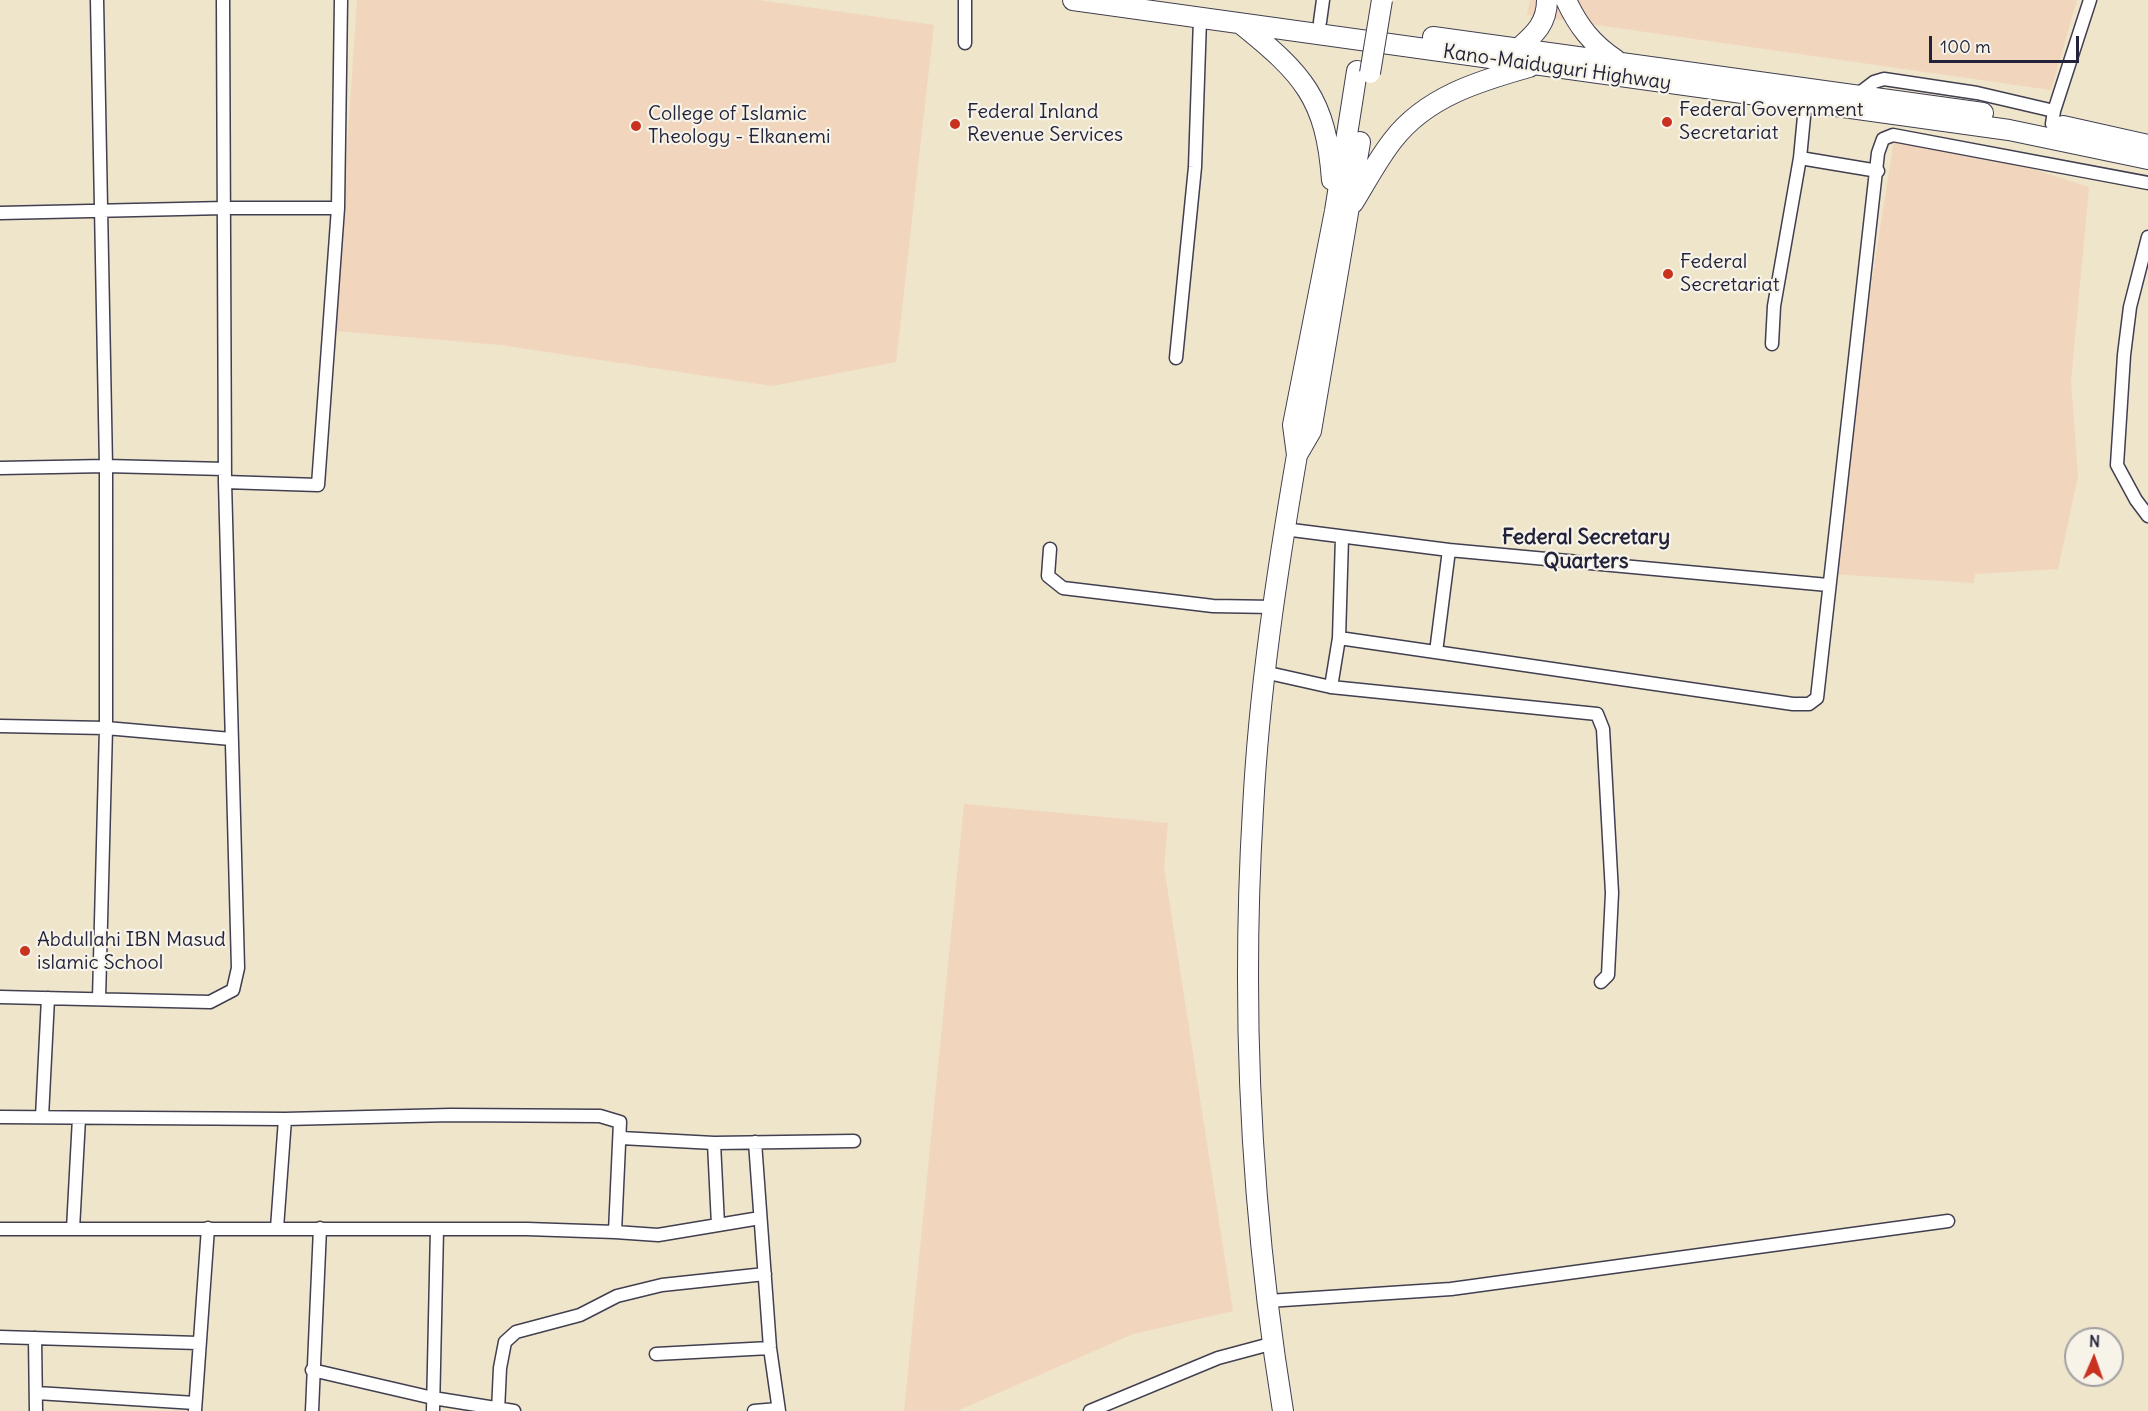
<!DOCTYPE html>
<style>
body{margin:0}
#map{position:relative;width:2148px;height:1411px;overflow:hidden;background:#eee5ca;font-family:Delius,sans-serif}
canvas{display:block}
.north{position:absolute;left:2064px;top:1327px;width:60px;height:60px;box-sizing:border-box;background:#f7f3e8;border:2px solid #a29fa3;border-radius:50%;rotate:2deg;font-size:16px;font-weight:700;line-height:24px;text-align:center;color:#22223b}
.north::after{content:'';display:block;margin:auto;width:21px;height:27px;background:#c8321e;clip-path:polygon(50% 0,100% 100%,50% 72%,0 100%)}
.scale{position:absolute;left:1929px;top:36px;width:150px;height:27px;box-sizing:border-box;border:3px solid #22223b;border-top:0;padding-left:8px;font-size:18px;line-height:21px;white-space:nowrap;color:#22223b;-webkit-text-stroke:4px #f7f3e8;paint-order:stroke}
</style>
<div id="map">
<canvas width="2148" height="1411"></canvas>
<div class="north">N</div>
<div class="scale">100 m</div>
</div>
<script>
const g = document.querySelector('canvas').getContext('2d');
g.lineJoin = 'round';
function paint(path, color) { g.fillStyle = color; g.fill(path, 'evenodd'); }
function strokePath(path, color, width, dash) { g.strokeStyle = color; g.lineWidth = width; g.lineCap = dash ? 'butt' : 'round'; g.setLineDash(dash || []); g.stroke(path); }
function label(font, color, halo, rows, align = 'center') {
  g.font = font + ' Delius,sans-serif'; g.lineWidth = 4.5; g.setLineDash([]); g.textBaseline = 'middle'; g.strokeStyle = halo; g.fillStyle = color; for (const [text, x, y, turn = 0] of rows) {
    g.save(); g.translate(x, y); g.rotate((+turn || 0) * Math.PI / 180); g.textAlign = isNaN(turn) ? turn : align; if (halo) g.strokeText(text, 0, 0); g.fillText(text, 0, 0); g.restore();
  }
}
paint(new Path2D(`
 M357,0h401l176,25 -38,337 -124,24 -271,-41 -166,-14z
 M1530,0h547l-26,90 -524,-75z
 M1894,140l98,16 97,31 -18,194 7,96 -20,92 -83,5 -1,9 -142,-9 29,-224z
 M964,804l204,19 -4,44 69,444 -100,23 -176,77h-53z`), '#f1d5bd');
const minor = new Path2D(`
 M97,0l9,466v262l-7,271
 M965,0v43
 M1320,22l3,-22
 M1857,95l17,-13 10,-3 93,14 77,18
 M2052,124l2,-13 36,-111
 M1800,158l78,13
 M0,213l225,-5h113
 M2148,237l-18,70 -6,48 -7,110 19,35 12,16
 M1772,344l2,-38 26,-148 6,-62
 M1176,358l19,-191 5,-148
 M0,468l106,-2 119,3
 M225,482l93,3 20,-277 3,-208
 M1284,529l165,21 379,35
 M1050,549l-2,27 15,12 150,18 61,1
 M1339,638l454,66h16l8,-6 61,-545 5,-14 10,-4 255,48
 M1436,652l13,-102
 M1264,672l67,15 266,27 6,15 9,164 -4,82 -7,7
 M1331,687l8,-49 3,-101
 M0,726l106,2 125,11
 M0,997l210,5 23,-12 5,-22 -13,-486 -2,-482
 M0,1117l285,2 166,-4 149,1 20,6 -5,110 -88,-3h-527
 M42,1117l6,-119
 M621,1138l93,5 140,-2
 M755,1142l15,206 9,63
 M714,1143l4,82
 M277,1228l8,-109
 M73,1229l6,-111
 M615,1232l43,3 102,-17
 M1268,1301l183,-12 497,-68
 M0,1337l198,6
 M35,1338l1,73
 M656,1354l114,-6
 M312,1370l121,28 81,13
 M37,1393l158,10
 M195,1411l13,-183
 M312,1411l8,-183
 M433,1411l4,-182
 M498,1411l2,-43 5,-26 11,-10 64,-17 37,-19 45,-11 103,-11
 M754,1411l24,-2
 M1090,1411l128,-53 56,-15`);
const trunk = new Path2D(`
 M1073,0l936,130 139,29
 M1566,0c12,26 26,44 50,60
 M1241,24c62,50 85,74 91,156
 M1433,37l550,76
 M1519,48c16,-14 28,-25 28,-48
 M2063,126l85,19
 M1353,203c13,-21 25,-44 40,-63 33,-43 86,-59 136,-73
 M1297,455l14,-24 49,-289
 M1283,1411c-32,-197 -42,-402 -30,-602 6,-118 24,-237 44,-354l-4,-30 42,-214 22,-140`);
strokePath(minor, '#413f50', 15);
strokePath(trunk, '#413f50', 22);
strokePath(minor, '#fff', 12);
strokePath(trunk, '#fff', 20);
const trunkBridge = new Path2D(`
 M1370,73l12,-73`);
strokePath(trunkBridge, '#413f50', 22, []);
strokePath(trunkBridge, '#fff', 20);
for (const [x, y, r, color] of [
 [1667,122,6,"#c8321e"],
 [955,124,6,"#c8321e"],
 [636,126,6,"#c8321e"],
 [1668,274,6,"#c8321e"],
 [25,951,6,"#c8321e"]
]) { const dot = new Path2D(); dot.arc(x, y, r, 0, 2 * Math.PI); g.fillStyle = color; g.fill(dot); strokePath(dot, '#f7f3e8', 2); }
label('20px', '#22223b', '#f7f3e8', [
 ["Kano-Maiduguri Highway",1557,68,8]
]);
label('20px', '#22223b', '#f7f3e8', [
 ["Federal Government",1679,110],
 ["Secretariat",1679,133],
 ["Federal Inland",967,112],
 ["Revenue Services",967,135],
 ["College of Islamic",648,114],
 ["Theology - Elkanemi",648,137],
 ["Federal",1680,262],
 ["Secretariat",1680,285],
 ["Abdullahi IBN Masud",37,940],
 ["islamic School",37,963]
], 'left');
label('bold 21px', '#22223b', '#f7f3e8', [
 ["Federal Secretary",1586,538],
 ["Quarters",1586,562]
]);
</script>
